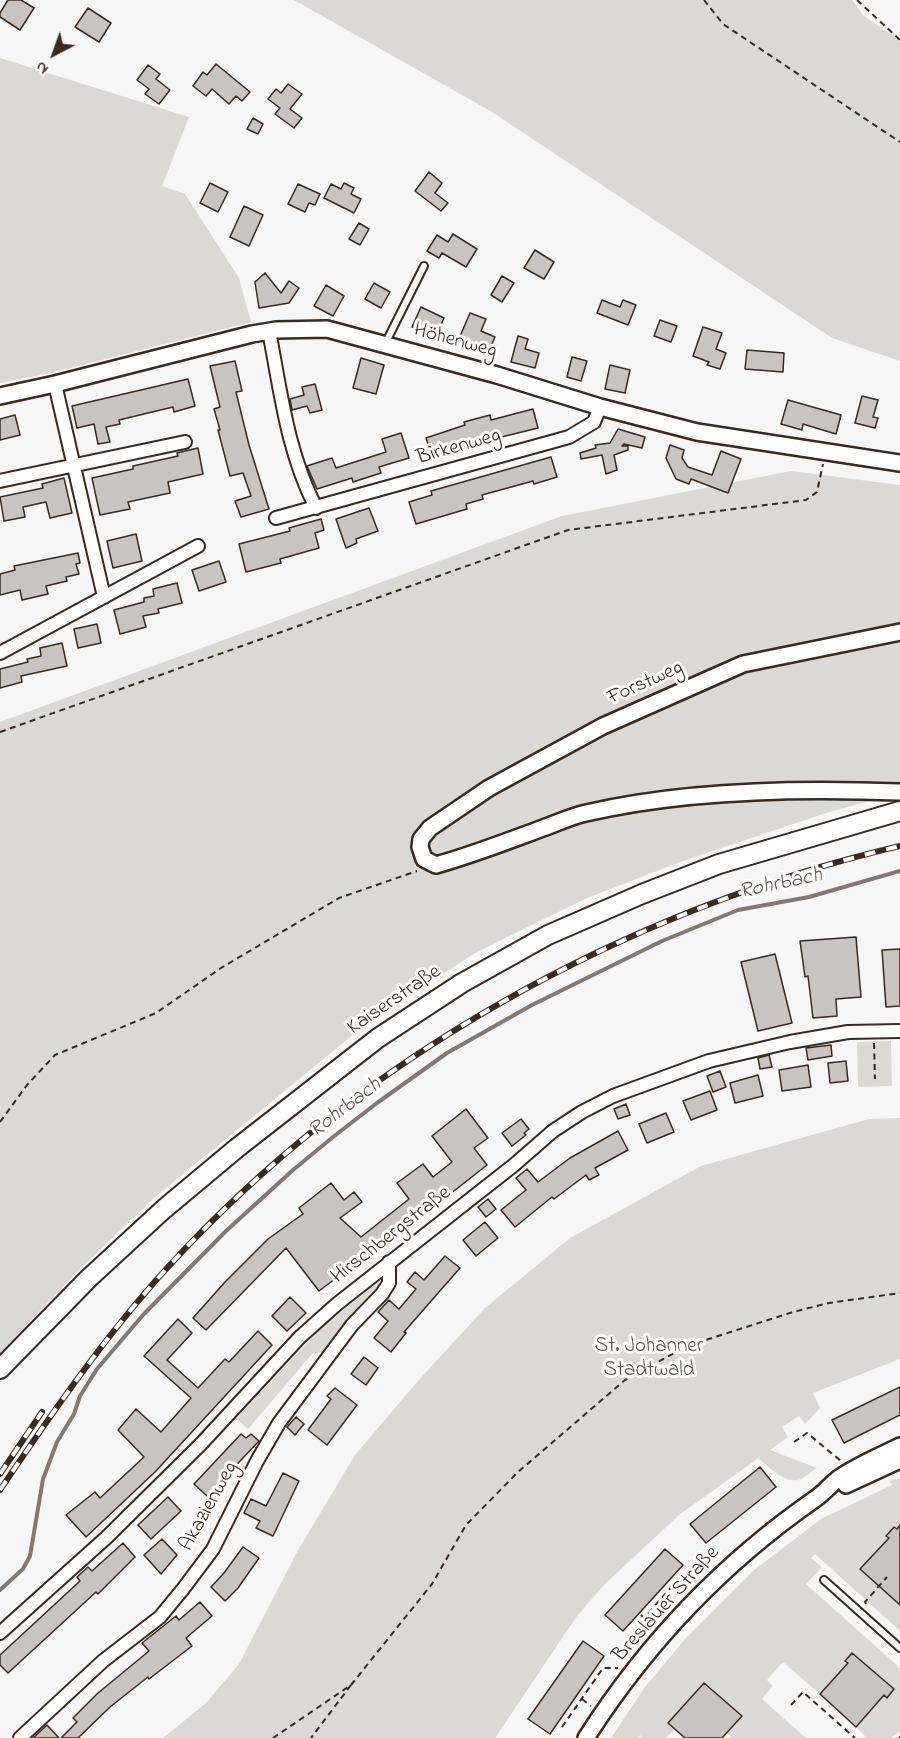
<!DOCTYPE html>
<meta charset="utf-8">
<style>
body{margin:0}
#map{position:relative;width:900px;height:1738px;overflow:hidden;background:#f7f6f6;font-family:"Indie Flower",sans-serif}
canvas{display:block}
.north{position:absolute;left:24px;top:24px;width:60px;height:60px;-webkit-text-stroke:4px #fff;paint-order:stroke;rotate:221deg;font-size:16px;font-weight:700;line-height:24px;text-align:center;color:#3b2a1e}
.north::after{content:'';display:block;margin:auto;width:21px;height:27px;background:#3b2a1e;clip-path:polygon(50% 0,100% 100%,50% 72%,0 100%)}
</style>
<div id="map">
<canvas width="900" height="1738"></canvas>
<div class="north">N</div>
</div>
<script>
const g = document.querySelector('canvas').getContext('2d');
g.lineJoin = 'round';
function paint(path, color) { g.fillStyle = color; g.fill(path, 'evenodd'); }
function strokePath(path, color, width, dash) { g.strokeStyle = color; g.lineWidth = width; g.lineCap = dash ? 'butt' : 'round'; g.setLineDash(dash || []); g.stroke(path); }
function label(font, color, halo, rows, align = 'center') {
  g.font = font + ' "Indie Flower",sans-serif'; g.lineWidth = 6; g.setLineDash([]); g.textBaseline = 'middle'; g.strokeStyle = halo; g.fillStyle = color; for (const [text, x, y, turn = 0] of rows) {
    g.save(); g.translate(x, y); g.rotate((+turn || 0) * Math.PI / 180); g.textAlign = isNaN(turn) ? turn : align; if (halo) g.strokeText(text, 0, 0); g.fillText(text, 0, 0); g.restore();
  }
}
paint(new Path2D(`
 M294,0h558l11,15 37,26v320l-68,-23 -340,-226z
 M0,58l189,59 -27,69 23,8 54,84 12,44 -200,51 -51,10z
 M791,471l109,14v308l-71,19 -146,49 -96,37 -112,55 -110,72 -210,172 -75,72 -80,84v-631l562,-206z
 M891,1041l1,45 -34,1 -1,-45z
 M900,1118v241l-87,34 7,15 -15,16 -6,-8 -17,11 6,10 -18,13 47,18c-5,3 -11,9 -16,11 -16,6 -31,-11 -42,-20l1,-2 -81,58 -75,70 -27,31 -82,122h-332l43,-35 33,-39 58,-112 58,-97 62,-73 68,-74 85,-70 131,-72 168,-47z
 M378,1282l3,4 -4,7 -29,29 -25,30 -11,2 -64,75 -12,-10 81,-87z
 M900,1478v153l-85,-77 -4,4 11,9 -16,17 94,84v63l-9,7h-24l-11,-11 28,-32 3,2 7,-8 -42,-36 -6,7 2,3 -28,31 -37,-32 -16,18 6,6 -11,13 44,39h-76l1,-2 -4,-3 15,-17 -38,-33 -36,40 7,6 -9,9h-23l-3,-3 -2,3h-27l34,-51 41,-49 68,-68 67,-51 71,-34 -3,-4z`), '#dbd9d6');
strokePath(new Path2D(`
 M0,1590l23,-21 7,-13 13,-77 14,-37 17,-28 6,-18 17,-27 46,-54 83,-84 67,-61 40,-33 44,-34 70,-50 85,-48 130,-64 76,-31 71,-13 91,-26`), '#847972', 4);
const building = new Path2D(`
 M8,0h13l13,8 -14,22 -20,-13v-4z
 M88,8l23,15 -12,19 -24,-15z
 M216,64l34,28 -8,9 -6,-5 -7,8 -17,-15 -6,7 -13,-10 10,-14 4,3z
 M148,65l12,9 -4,5 14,11 -11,14 -14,-10 4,-5 -12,-9z
 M288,84l14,10 -12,15 12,9 -8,10 -19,-14 5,-6 -12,-9 8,-10 5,4z
 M253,118l10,6 -5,10 -11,-5z
 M429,172l13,11 -7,10 13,10 -7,8 -26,-20z
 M210,183l18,9 -10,20 -18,-9z
 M344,183l10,5 -3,6 10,5 -7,14 -30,-15 7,-14 10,5z
 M298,184l22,10 -5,11 -6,-2 -4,9 -17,-8z
 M244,206l19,9 -14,31 -19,-9z
 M359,223l10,6 -9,16 -11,-6z
 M453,234l24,15 -11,18 -24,-14 -3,5 -12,-7 10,-16 11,7z
 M535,250l19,12 -10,17 -20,-11z
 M265,273l16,20 8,-12 10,7 -10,15 -30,5 -4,-26z
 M502,276l12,7 -12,19 -11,-7z
 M374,283l16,9 -9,16 -16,-9z
 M326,285l18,11 -11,20 -19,-10z
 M602,300l18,7 3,-7 13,5 -8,20 -31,-12z
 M421,307l23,11 -9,20 -23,-11z
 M470,313l16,6 -5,12 14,6 -7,16 -30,-12z
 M660,320l17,6 -6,16 -17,-6z
 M703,327l19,6 -6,16 10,4 -6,16 -13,-4 2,-3 -16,-6z
 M518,336l10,3 -3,10 14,4 -4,15 -24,-6z
 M747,350l37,3 -1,19 -38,-3z
 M572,357l15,4 -6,20 -14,-4z
 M361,358l23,7 -8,29 -23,-6z
 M235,361l7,30 -6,1 13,53 20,64 -28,8 -6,-16 16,-5 -8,-23 -13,3 -12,-46h2l-6,-21 6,-2 -10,-41z
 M610,365l20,5 -5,23 -20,-4z
 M188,379l7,27 -21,6 -1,-5 -54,13 1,4 -14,3 4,15 -12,2 -4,-20 -17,4 -5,-22z
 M315,384l7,26 -12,3 -3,-7 -15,4 -2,-11 14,-4 -2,-8z
 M862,396l16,4 -5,17 5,1 -3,10 -20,-5z
 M788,400l53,15 -5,19 -33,-10 -1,6 -21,-6z
 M533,409l5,19 -77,19 1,4 -29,9 -7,-22 39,-13 -1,-3 26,-7 1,5z
 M15,415l5,20 -20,5v-21z
 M618,429l27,8 -3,11 -18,-4 -2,2h6v4l-14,5 3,15 -11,4 -4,-19 -21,4 -1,-6 16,-5 -1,-3 15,-2z
 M401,433l8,25 -30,9 2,6 -28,9 -1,-4 -35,11 -10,-23 25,-8 4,10 50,-16 -4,-13z
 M670,445l14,5 -2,8 6,9 24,8 9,-24 20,8 -13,34 -37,-14 -2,5 -13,-5 -10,-21z
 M198,448l5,26 -35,8 2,11 -42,9 2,7 -30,6 -8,-37 41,-9v-3l45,-10 -1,-3z
 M551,457l6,20 -23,7 -1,-3 -51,14 1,4 -17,5 1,5 -51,15 -7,-22 23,-7 -1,-4z
 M64,478l8,35 -22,5 -4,-16 -23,5 2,10 -21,4 -4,-24 43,-9 -1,-4z
 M369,508l9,23 -22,8 1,4 -11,5 -10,-29z
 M321,519l3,11 -9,3 4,15 -39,11 1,4 -35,9 -7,-28 51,-13 -1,-3z
 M136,534l6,27 -29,7 -6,-27z
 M78,553l2,10 -4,1 3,10 -13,3 1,4 -21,5 2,8 -26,6 -2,-10 -20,5v-21l15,-4 -1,-4z
 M219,561l7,21 -27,9 -7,-21z
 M177,583l5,20 -24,6 1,4 -16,3 3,11 -26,7 -6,-24 30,-8v-4l10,-2 -1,-7z
 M97,624l4,19 -23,5 -4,-19z
 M62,643l5,23 -46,10 1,6 -22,6v-19l28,-7 -1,-3 14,-3 -1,-8z
 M856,937l5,60 -25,2 1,17 -24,2 -5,-42 -3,1 -5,-36z
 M900,949v57l-14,1 -4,-57z
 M775,954l17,69 -34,8 -17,-69z
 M831,1045l1,11 -24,4 -2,-12z
 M769,1055l3,12 -12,2 -2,-11z
 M846,1061l2,20 -18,2 -2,-20z
 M808,1065l3,22 -29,4 -3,-21z
 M720,1071l6,16 -13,5 -6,-16z
 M758,1075l5,21 -28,7 -5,-20z
 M710,1091l7,19 -26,10 -8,-19z
 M626,1104l4,11 -12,4 -4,-10z
 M466,1109l22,29 -14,10 13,17 -132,104 -3,-3 -33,25 -33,-43 -80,82 -13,-12 32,-36 43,-43 35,-25 -4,-6 32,-25 13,17 10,-8 8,10 -22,16 21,19 48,-38 -12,-16 26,-19 10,13 19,-15 -20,-26z
 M666,1113l8,19 -27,11 -8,-19z
 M521,1119l8,10 -5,4 2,2 -14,11 -10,-13z
 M618,1131l10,19 -33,18 4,7 -10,5 -3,-5 -32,24 -2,-2 -37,30 -14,-17 25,-20 -10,-12 11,-9 11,13 32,-24z
 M488,1199l8,10 -10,8 -8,-10z
 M485,1222l13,16 -22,18 -13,-16z
 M445,1256l15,12 -56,64 2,1 -15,19 -17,-14 14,-17 -10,-9 11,-12 10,9 17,-20 -9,-7 8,-10 9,8z
 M290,1297l16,16 -19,18 -15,-15z
 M178,1319l14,14 -25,27 31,28 27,-29 4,3 29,-31 14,14 -117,127 -69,65 -20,-22 29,-23 5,6 44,-41 -26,-27 18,-21 25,23 30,-34 -47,-42z
 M364,1357l14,11 -12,17 -15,-11z
 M900,1387v28l-56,28 -12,-23z
 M335,1388l22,17 -30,40 -19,-15 23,-31 -4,-3z
 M296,1417l8,7 -9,11 -8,-8z
 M241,1434l5,4 5,-4 8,7 -52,55 -13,-12z
 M760,1467l16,20 -70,56 -16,-19z
 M283,1473l16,8 -26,55 -17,-8 4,-7 -16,-8 7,-14 15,7z
 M168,1497l13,14 -30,28 -13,-14z
 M900,1525v80l-40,-36 29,-31 -3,-2 8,-9 3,2z
 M162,1539l15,16 -16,19 -17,-19z
 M123,1543l12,14 -37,37 -2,-2 -88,81 -8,-8v-10l80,-74 -3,-4 11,-10 4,4z
 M243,1547l16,11 -21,30 -13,13 -14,-14 13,-14z
 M665,1549l18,16 -60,66 -18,-16z
 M200,1602l12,14 -26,22 6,8 -43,33 -1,-2 -38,30 -32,31h-17l16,-16 -4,-4 25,-25 51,-42 -7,-8 34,-27 3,4z
 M583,1641l21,15 -54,78 -22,-15z
 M852,1653l42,36 -7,9 -3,-3 -28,32 -36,-33 28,-31 -3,-2z
 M704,1683l38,33 -20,22h-37l-17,-15z
 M47,1725l12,13h-26z`);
paint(building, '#c9c3c1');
strokePath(building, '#3b2a1e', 1.5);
const service = new Path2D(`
 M385,344l39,-78
 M824,1580l76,68`);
const minor = new Path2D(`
 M269,331c12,62 18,120 47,177
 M55,384l49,213
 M0,481l185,-39
 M276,518l293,-81 25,-15 6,-15
 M0,653l198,-107
 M0,1633l107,-96 94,-93 99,-107 37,-33 177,-139 39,-34 29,-19 31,-16 96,-35 81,-19 58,-10 52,-1
 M20,1738l83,-77 57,-44 23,-28 30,-40 44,-88 22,-38 73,-98 30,-31 7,-11v-21`);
const tertiary = new Path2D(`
 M0,396l55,-12 197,-50 24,-4 51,-1 170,46 103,32 97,25 203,31
 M900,632l-157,32 -140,62 -114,62 -59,40 -9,11 -1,8 4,12 12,6c36,-10 72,-24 107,-37 14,-5 29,-12 43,-15 98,-23 214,-25 314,-21
 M846,1485l54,-25
 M586,1738c60,-94 137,-175 229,-239 9,-6 16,-15 24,-21 19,-13 41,-22 61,-32`);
const secondary = new Path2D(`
 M0,1369l89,-91 75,-69 73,-61 141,-110 84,-55 86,-48 94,-41 77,-30 181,-53`);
strokePath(service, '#3b2a1e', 10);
strokePath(minor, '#3b2a1e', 16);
strokePath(tertiary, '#3b2a1e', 20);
strokePath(secondary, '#3b2a1e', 22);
strokePath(new Path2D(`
 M704,0l19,24 177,118
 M857,0l43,40
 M0,732l568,-202 238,-30 11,-8 6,-28
 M874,1043l1,36
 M0,1122l27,-37 28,-30 101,-42 65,-45 118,-70 78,-27
 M794,1442l13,-9 34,28
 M658,1601l9,8
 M866,1604l-1,-2 22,-25
 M641,1615l3,3 30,-34 11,-4 9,1
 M351,1685l81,-101 34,-59 52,-53 107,-92 62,-34 106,-34 36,-9 71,-10
 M582,1699l9,7
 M791,1705l12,-13 52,46
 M562,1727l41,-59h15
 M273,1738l78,-53 -40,53
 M899,1738l1,-1`), '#3b2a1e', 2, [6, 4.5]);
strokePath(service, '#fff', 6);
strokePath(minor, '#fff', 12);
strokePath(tertiary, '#fff', 15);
strokePath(secondary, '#fff', 18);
const rail = new Path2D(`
 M0,1474l42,-62
 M0,1490c52,-77 105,-154 168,-223 192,-210 455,-356 732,-421`);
strokePath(rail, '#3b2a1e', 6);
strokePath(rail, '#fff', 4, [11]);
label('21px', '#3b2a1e', '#fff', [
 ["Höhenweg",455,342,15],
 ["Birkenweg",459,448,-16],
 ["Forstweg",646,684,-24],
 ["Kaiserstraße",395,1001,-34],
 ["Hirschbergstraße",392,1236,-38],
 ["Akazienweg",210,1507,-61],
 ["Breslauer Straße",667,1605,-48]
]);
label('21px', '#63564c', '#fff', [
 ["St. Johanner",649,1348],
 ["Stadtwald",649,1372]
]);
label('italic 22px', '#65584f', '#fff', [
 ["Rohrbach",781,885,-12],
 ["Rohrbach",346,1109,-37]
]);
</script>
